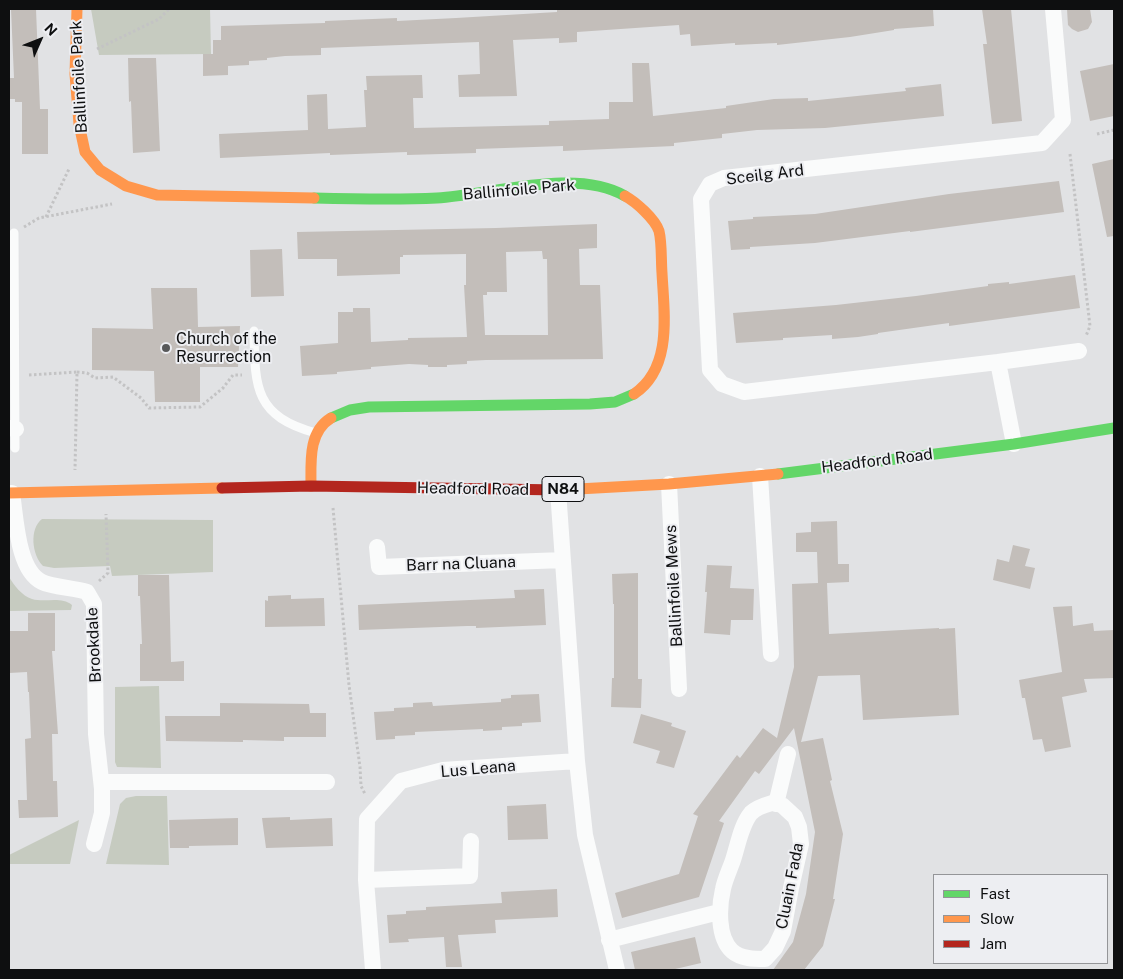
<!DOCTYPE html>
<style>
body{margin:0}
#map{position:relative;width:1123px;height:979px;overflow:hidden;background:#e1e2e4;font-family:"Public Sans",sans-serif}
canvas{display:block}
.frame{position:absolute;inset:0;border:10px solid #0e0f10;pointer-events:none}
.legend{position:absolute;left:933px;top:874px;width:175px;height:90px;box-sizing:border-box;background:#edeef2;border:1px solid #949598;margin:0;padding:6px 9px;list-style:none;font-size:15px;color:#0e0f10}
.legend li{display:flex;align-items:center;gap:10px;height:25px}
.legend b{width:25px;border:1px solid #949598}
.north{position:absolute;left:15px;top:15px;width:50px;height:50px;-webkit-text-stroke:4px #edeef2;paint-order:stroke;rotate:46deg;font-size:14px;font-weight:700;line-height:20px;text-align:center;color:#0e0f10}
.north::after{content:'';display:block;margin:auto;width:18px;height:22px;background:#0e0f10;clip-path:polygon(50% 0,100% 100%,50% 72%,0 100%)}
</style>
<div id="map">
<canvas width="1123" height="979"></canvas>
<div class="frame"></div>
<ul class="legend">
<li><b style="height:6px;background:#63d668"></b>Fast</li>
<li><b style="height:6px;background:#ff974d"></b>Slow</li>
<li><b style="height:6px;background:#b3261e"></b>Jam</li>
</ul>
<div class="north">N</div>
</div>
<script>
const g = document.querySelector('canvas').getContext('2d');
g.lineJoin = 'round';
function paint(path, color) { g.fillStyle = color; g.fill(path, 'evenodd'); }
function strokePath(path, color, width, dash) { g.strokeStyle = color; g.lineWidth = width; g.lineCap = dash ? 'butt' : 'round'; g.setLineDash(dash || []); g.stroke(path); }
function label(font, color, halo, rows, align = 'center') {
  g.font = font + ' "Public Sans",sans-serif'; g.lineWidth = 4; g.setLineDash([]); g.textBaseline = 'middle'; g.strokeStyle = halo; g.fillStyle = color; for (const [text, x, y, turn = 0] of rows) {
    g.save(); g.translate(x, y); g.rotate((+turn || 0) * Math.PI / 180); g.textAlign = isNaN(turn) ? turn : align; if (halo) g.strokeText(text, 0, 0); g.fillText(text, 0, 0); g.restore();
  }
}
paint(new Path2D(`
 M91,9h119l1,45 -112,1z
 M42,519l171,1v52l-101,4 -2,-10 -56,2 -11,-2c-11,-11 -14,-37 -1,-47z
 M9,577c5,8 13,19 23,22 13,4 29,-3 40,6l-1,5 -62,1z
 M159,686l2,82 -44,-1 -2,-5v-75z
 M136,796h31l2,69 -63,-1 14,-60 6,-6z
 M79,820l-9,44h-61v-9z`), '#c6cbc0');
paint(new Path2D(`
 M11,9h25l4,100h8v45h-26v-52h-7v-3h-6v-21h5z
 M557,9h376l1,17 -40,3v1l-44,7 -73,8v-2l-42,2v-2l-44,3 -1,-12 -10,1 -1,-10 -102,7v10l-18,1v-5l-46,2 4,56 -58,1 -1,-22 22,-1 -1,-32 -158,6v7l-36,1 -18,2v2l-18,1v4l-21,1v9l-25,1v-22h10v-14h8v-14l104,-3v-2l72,-3v3l59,-3 101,-6z
 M982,9h29l11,112 -30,3 -9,-80h4z
 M1067,9h23l2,13 -4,7 -10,3 -6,-3 -4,-4z
 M128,58h28l4,93 -27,2 -2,-52 -2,1z
 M632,63h17l4,53 73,-8v-2l48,-7 34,-1v3l98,-10 -1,-3 36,-4 3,32 -119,12 -68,2 -35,4v4l-48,5v3l-111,5v-5l-87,3v4l-69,2v-3l-77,3v-2l-110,5 -1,-24 89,-4 -1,-35 20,-1 1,35 38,-2 -2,-37h3l-1,-14 56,-1 1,23h-10l1,30 135,-3v-4l60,-2v-17h24z
 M1114,64v52l-24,5 -10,-50z
 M1114,159v77l-7,1 -15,-73z
 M1059,181l5,31 -154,20v-1l-95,12 -65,4v2l-19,1 -3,-29 25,-2v-2l62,-3 134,-20z
 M597,224v24l-18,1 1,36h20l3,74 -117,1 -19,1v3l-20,1v2h-19v-2l-19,-1 -38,3v2l-34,3v2l-35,2 -2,-30 38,-3v-31h15v-4h17l1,34 37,-2v-2l59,-1 -3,-52h2v-31l-63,1v2h-3v17l-63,2v-17h-39l-1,-27 199,-4zM542,251l1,8h4l1,76h-63l-2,-40h4v-3h20l-1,-40z
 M282,249l2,47 -33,1 -1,-47z
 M1075,275l5,33 -131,18v-3l-71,10v1l-20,3 -26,2v-4l-49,3v2l-47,3 -3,-30 103,-8 80,-9 72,-10v-2l21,-2v2z
 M151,288h46l1,39 42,-1 -2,41h-38v35h-45l-1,-31 -62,-1v-42l61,1z
 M837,521l1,43h11v18l-22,1 2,51 110,-6v1l16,-1 4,87 -96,5 -3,-45 -42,1 -17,66 22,-4 9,42 -2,1 13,53 -10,65h2l-12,47 -19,24h-31l20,-28 13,-48 9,-62 -21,-104 -35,46 -4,-3 -36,50 5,2 -25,74 -77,21 -7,-25 64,-19 19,-58 -5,-2 44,-59 3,3 23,-30 14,10 17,-71 -2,-83 26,-1 -1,-31h-21v-19l15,-1v-10z
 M1013,545l17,4 -5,17 10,2 -5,21 -37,-9 4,-21 12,3z
 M707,565l25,1 -2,22 24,1 -1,31h-22l-1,15 -26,-2 3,-41h-2z
 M638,573v106h4l-1,29 -30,-1 1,-29h2v-74h-1l-1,-30z
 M138,575h31l2,87 13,-1v20h-44v-37h2l-2,-48h-2z
 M544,589l2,36 -70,3v-2h-9l-108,4 -1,-25 157,-7 -1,-8z
 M291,595v4l33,-1 1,28 -60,1v-27l3,1v-5z
 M1072,606l1,20 20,-3 1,8 20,-1v48l-30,1 3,13 -25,5 9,50 -26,5 -3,-13 -9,1 -8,-42h-3l-3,-18 43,-8 -9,-65z
 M28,613h27v38h-3l6,83h-6l1,47h4l1,36 -39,1 -1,-18h9l-2,-61 6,-1 -2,-46h-1l-1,-20 -18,1v-42h19z
 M539,694l2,28 -19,1v3l-20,1v3l-19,1v-2l-68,3v3l-20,1v3l-19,1 -2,-28 20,-1v-3l19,-1v-4l19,-1 1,4 68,-4v-3l10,-1v-3z
 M220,703l89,1 1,9h16v24h-42v4l-41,-1v2l-77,-1 -1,-25h55z
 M641,714l31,9 -1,3 15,5 -12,37 -18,-5 4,-12 -27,-8z
 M546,804l2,35 -40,1 -1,-34z
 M290,817v3l42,-2 1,28 -67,2 -4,-30z
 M238,818v27l-49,1v2h-19l-1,-28z
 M557,889l1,28 -63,3 1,13 -38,2 4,32h-16l-2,-30 -36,2 1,3 -20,1 -2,-28 19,-1v-3l20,-1v-3l76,-4 -1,-11z
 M695,937l6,26 -30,7h-36l-4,-18z`), '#c3beba');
strokePath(new Path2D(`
 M97,49l62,-30 10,-10
 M1097,134l17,-4
 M1070,154l20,172 -4,10
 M46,217l23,-48
 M24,227l15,-9 73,-14
 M77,372l10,1 8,5 18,-1 28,21 8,10 51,-1 23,-19 10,-13h9
 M29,375l48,-3 -2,98
 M333,508l16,177 11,82 1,19 4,8
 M99,581l9,-8 -2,-59`), '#c3c3c4', 3, [2.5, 2.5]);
strokePath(new Path2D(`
 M14,233l1,215
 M254,331c1,56 0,85 62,102`), '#fafbfb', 9);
strokePath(new Path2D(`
 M998,362l81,-11
 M9,428l7,1
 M1014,444l-16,-82 -254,30 -22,-8 -12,-14 -9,-171 9,-15 14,-6 318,-35 21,-23 -10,-111
 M760,476l11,178
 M669,484l10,205
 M558,490l19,271 8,74 32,135
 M12,493c4,24 5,77 30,89 10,5 32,6 45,10l7,12 2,130 6,55v24l-8,31
 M377,547l2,20 184,-7
 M102,782h225
 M772,803l10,2 13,12 4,10 2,17 -10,44 -8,43 -8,17 -10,11c-10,0 -24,0 -33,-8 -15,-14 -13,-45 -9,-62 2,-10 7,-20 10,-29 5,-15 8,-35 18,-47 6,-6 14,-8 21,-10z
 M776,804l12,-50
 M366,880l104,-4 1,-35
 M609,940l110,-28
 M373,970l-7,-90 1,-61 34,-38 42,-11 134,-9`), '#fafbfb', 16);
strokePath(new Path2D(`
 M314,198c41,1 82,2 123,0 54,-3 139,-31 188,-2
 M331,418l19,-8 19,-3 221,-3 25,-2 19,-8
 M778,474l236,-30 100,-16`), '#63d668', 11);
strokePath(new Path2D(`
 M77,9l-2,65 4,50 6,28 15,18 26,16 31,9 157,3
 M625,196c11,6 30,23 34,35 3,12 2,30 3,42 2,40 11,95 -28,121
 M311,486c0,-24 -3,-54 20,-68
 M560,490l109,-6 109,-10
 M9,493l213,-5`), '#ff974d', 11);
strokePath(new Path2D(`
 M222,488l89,-2 249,4`), '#b3261e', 11);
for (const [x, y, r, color] of [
 [166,348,5,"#58595a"]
]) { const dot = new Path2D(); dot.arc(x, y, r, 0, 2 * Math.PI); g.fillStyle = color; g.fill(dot); strokePath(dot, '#edeef2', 2); }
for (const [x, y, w] of [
 [563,489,42]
]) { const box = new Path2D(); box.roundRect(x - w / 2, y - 12.5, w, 25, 4); g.fillStyle = '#edeef2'; g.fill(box); strokePath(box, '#0e0f10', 1); }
label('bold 15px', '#0e0f10', null, [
 ["N84",563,489]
]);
label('16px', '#0e0f10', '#edeef2', [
 ["Ballinfoile Park",79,77,-93],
 ["Sceilg Ard",765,175,-7],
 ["Ballinfoile Park",519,190,-5],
 ["Headford Road",877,461,-7],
 ["Headford Road",473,489,1],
 ["Barr na Cluana",461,564,-2],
 ["Ballinfoile Mews",674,586,-93],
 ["Brookdale",94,645,-93],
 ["Lus Leana",478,769,-5],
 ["Cluain Fada",790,886,-79]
]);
label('16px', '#0e0f10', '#edeef2', [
 ["Church of the",176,339],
 ["Resurrection",176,357]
], 'left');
</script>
